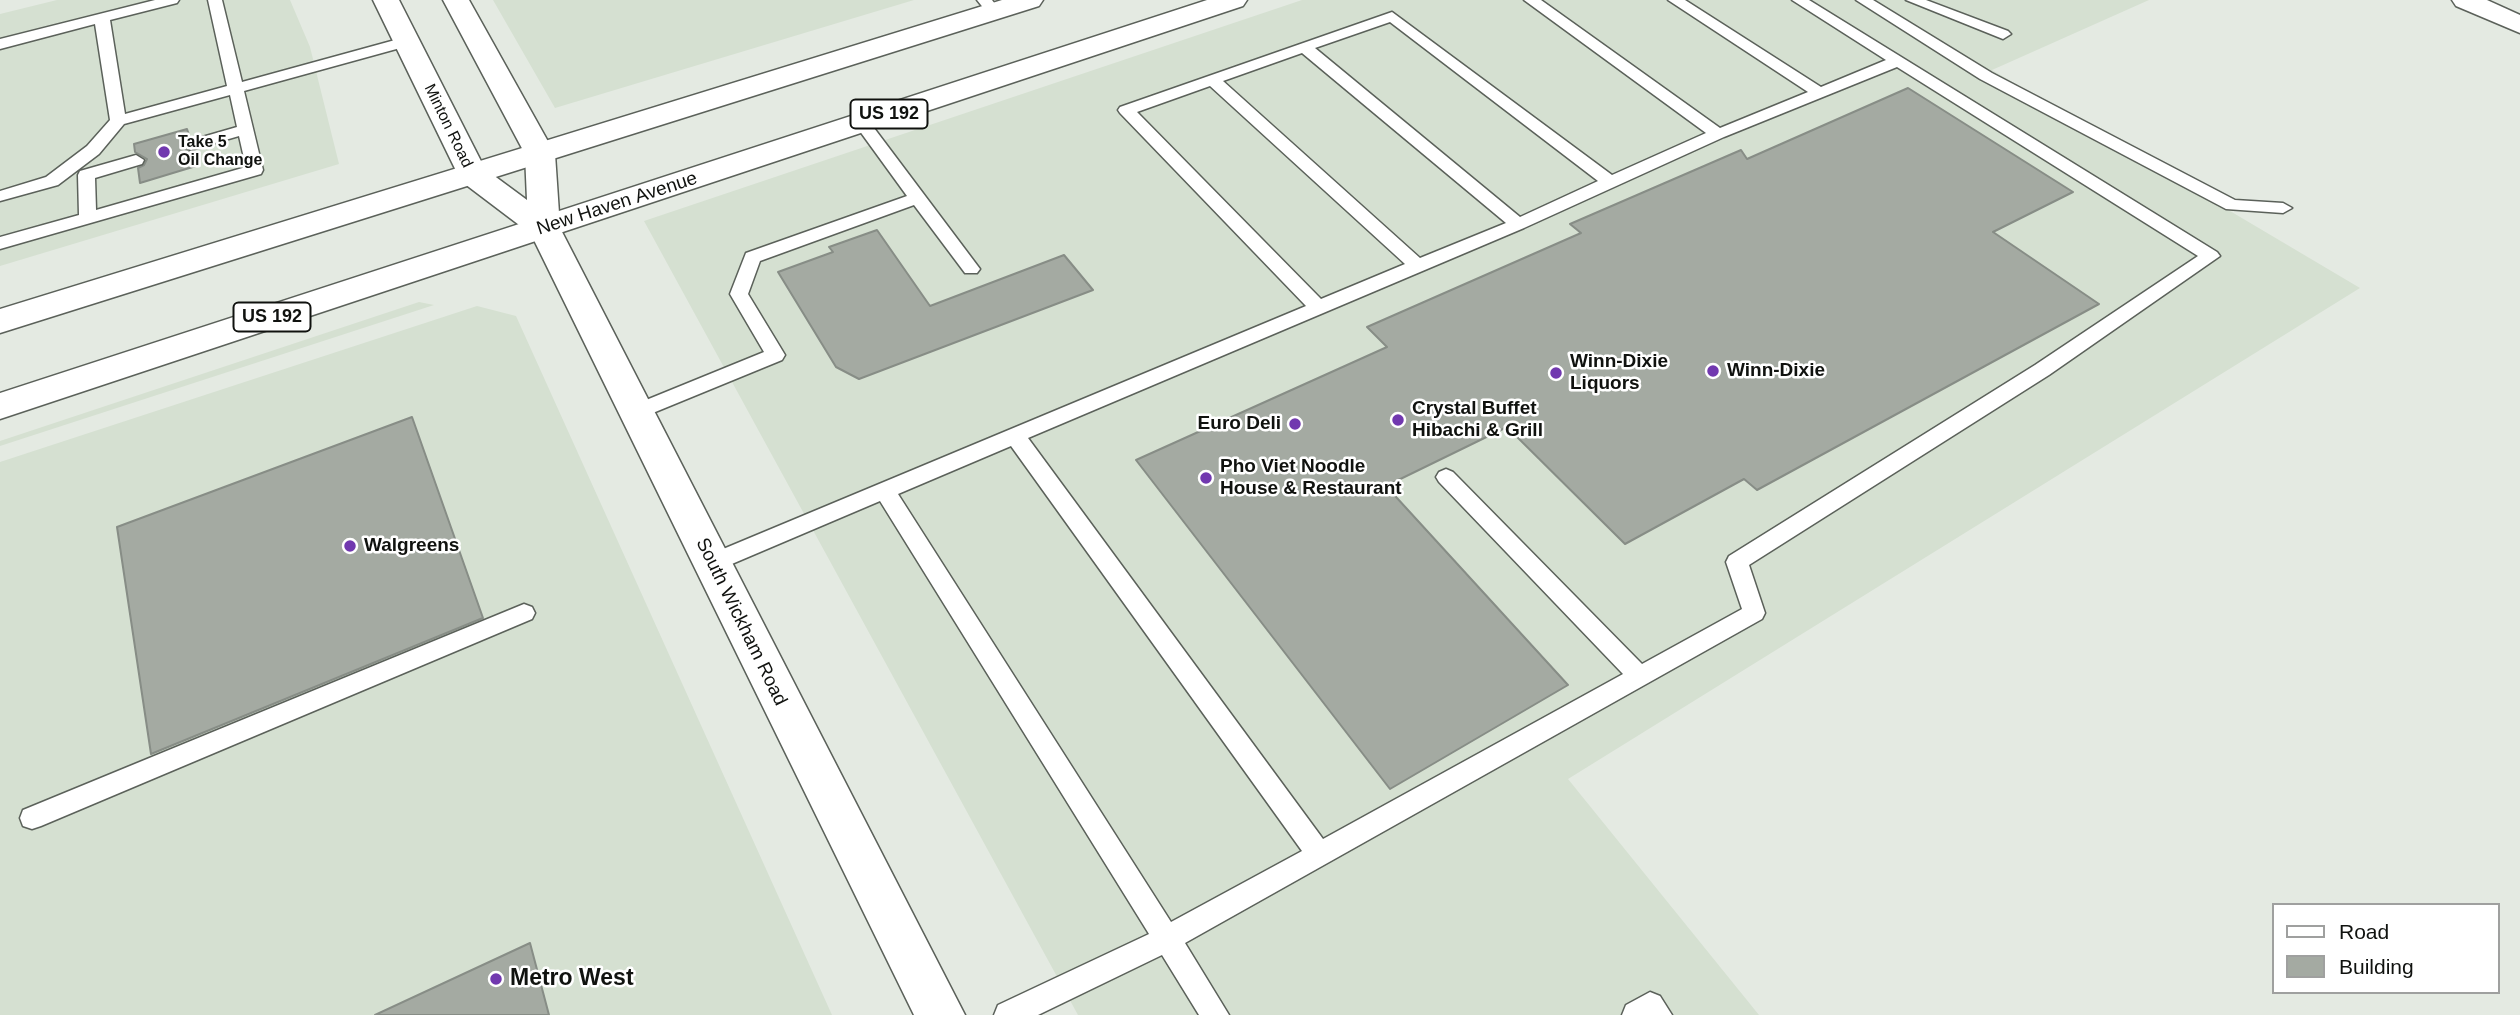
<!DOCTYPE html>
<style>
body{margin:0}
#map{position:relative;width:2520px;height:1015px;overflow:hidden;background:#e4eae2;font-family:Arial,sans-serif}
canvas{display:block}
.legend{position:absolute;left:2272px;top:903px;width:228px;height:91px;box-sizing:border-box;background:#fff;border:2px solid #9fa09f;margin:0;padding:9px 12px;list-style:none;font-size:21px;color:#10120f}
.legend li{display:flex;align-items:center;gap:14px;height:35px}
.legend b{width:35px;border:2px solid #9fa09f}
</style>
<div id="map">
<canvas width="2520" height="1015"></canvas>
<ul class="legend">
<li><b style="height:9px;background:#fff"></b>Road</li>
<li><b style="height:19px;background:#a4aaa2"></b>Building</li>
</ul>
</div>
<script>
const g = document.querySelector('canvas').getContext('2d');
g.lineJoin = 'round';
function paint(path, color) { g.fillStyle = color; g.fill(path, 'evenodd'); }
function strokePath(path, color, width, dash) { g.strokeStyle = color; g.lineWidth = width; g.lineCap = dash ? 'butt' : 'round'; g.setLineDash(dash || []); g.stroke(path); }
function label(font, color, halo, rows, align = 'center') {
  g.font = font + ' Arial,sans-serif'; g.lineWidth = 5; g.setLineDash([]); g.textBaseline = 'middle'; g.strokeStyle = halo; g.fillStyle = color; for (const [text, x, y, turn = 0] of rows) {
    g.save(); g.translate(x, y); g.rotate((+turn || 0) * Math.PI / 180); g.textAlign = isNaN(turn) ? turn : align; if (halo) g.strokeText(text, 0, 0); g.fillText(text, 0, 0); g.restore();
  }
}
paint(new Path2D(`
 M57,0h233l20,47 29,117 -339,102v-252z
 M493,0h421l-359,108z
 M1302,0h847l-157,70 368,218 -792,491 191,236h-681l-434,-794z
 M419,302l15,3 -434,141v-5z
 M477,306l39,10 316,699h-832v-553z`), '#d5e0d1');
const building = new Path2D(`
 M1908,88l165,104 -80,40 106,72 -342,186 -13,-11 -119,65 -118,-117 -121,59 182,199 -178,104 -254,-329 251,-113 -20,-20 214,-94 -11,-9 171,-74 6,9z
 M187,129l3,9 -7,3 -3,5 13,6 3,14 -56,17 -2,-15 6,-3 3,-6 -12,-7 -1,-8z
 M877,230l53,76 134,-51 29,35 -234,89 -23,-12 -58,-95 55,-20 -4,-5z
 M412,417l71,201 -332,136 -34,-227z
 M530,943l19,72h-174z`);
paint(building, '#a4aaa2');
strokePath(building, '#878d86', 2);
const service = new Path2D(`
 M155,0h24l-2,3 -67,17 15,94 102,-28 -19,-86h14l20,82 164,-45 8,5 -3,3 -167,46 19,79 -2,4 -261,75v-12l79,-22 -1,-40 2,-4 56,-16 8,5 -2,4 -47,14 1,32 150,-43 -7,-31 -48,14 -8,-5 2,-3 52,-15 -7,-32 -106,29 -25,30 -41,31 -58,16v-10l46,-14 41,-31 23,-26 -15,-96 -95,25v-10z
 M977,0h15l9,12 -7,4 -5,-1z
 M1524,0h17l179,128 88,-36 -140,-92h17l136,87 65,-27 -94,-60h17l408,252 3,4 -171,119 -300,190 16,48 -3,6 -577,324 44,72h-30l-37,-60 -124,60h-44l4,-10 151,-71 -269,-433 -160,68 -8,3 -8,-3 -3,-6 3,-6 602,-251 -186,-193 -2,-3 2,-3 272,-95 220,163 94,-42zM1390,22l208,159 -78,36 -205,-169zM1302,53l204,170 -86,35 -197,-177zM1897,67l301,189 -163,109 -306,191 -3,6 16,47 -100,55 -189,-192 -7,-3 -7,3 -3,5 3,5 184,192 -300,165 -295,-401 496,-210 200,-91zM1210,86l195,178 -84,35 -184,-187zM1011,446l291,405 -131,71 -273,-428z
 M1856,0h17l119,73 243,127 48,3 9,5 -9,5 -57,-4 -246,-130z
 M1906,0h20l82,31 3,3 -8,5 -5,-2z
 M862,118l6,2 109,145 3,4 -3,4h-12l-51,-68 -154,56 -12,33 37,61 -3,5 -139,57h-14l-3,-5 3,-5 135,-55 -34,-58 16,-41 161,-57 -53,-73z
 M524,604l8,3 3,6 -3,6 -491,207 -9,3 -9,-3 -3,-8 3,-8z
 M1650,992l10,4 12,19h-50l4,-10z`);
const minor = new Path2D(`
 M2452,0h35l33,15v18l-64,-27z`);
const secondary = new Path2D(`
 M373,0h26l86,169 42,31 -2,-46 -82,-154h26l86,154 5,74 405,787h-51l-383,-781 -70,-53z`);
const primary = new Path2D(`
 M1002,0h41l-4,6 -1039,327v-24z
 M1207,0h40l-4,6 -1243,413v-26z`);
strokePath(service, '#5b615a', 3);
strokePath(minor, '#5b615a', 3);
strokePath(secondary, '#5b615a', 3);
strokePath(primary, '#5b615a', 3);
paint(service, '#fff');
paint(minor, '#fff');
paint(secondary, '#fff');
paint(primary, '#fff');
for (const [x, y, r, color] of [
 [164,152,7,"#7138af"],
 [1713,371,7,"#7138af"],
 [1556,373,7,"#7138af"],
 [1398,420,7,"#7138af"],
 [1295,424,7,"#7138af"],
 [1206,478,7,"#7138af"],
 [350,546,7,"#7138af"],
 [496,979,7,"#7138af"]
]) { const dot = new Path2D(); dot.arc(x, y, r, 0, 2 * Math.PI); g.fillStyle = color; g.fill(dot); strokePath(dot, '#fff', 2.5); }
label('16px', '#10120f', '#fff', [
 ["Minton Road",448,126,64]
]);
label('bold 16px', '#10120f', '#fff', [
 ["Take 5",178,143],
 ["Oil Change",178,161]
], 'left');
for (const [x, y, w] of [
 [889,114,77],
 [272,317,77]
]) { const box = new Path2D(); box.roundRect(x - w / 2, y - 14.5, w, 29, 5); g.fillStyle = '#fff'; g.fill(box); strokePath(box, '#10120f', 2); }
label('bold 18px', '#10120f', null, [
 ["US 192",889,114],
 ["US 192",272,317]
]);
label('19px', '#10120f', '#fff', [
 ["New Haven Avenue",617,204,-18],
 ["South Wickham Road",741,622,64]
]);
label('bold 19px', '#10120f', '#fff', [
 ["Winn-Dixie",1570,362],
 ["Liquors",1570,384],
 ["Winn-Dixie",1727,371],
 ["Crystal Buffet",1412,409],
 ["Hibachi & Grill",1412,431],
 ["Euro Deli",1281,424,"right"],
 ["Pho Viet Noodle",1220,467],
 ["House & Restaurant",1220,489],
 ["Walgreens",364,546]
], 'left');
label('bold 23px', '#10120f', '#fff', [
 ["Metro West",510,979]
], 'left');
</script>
